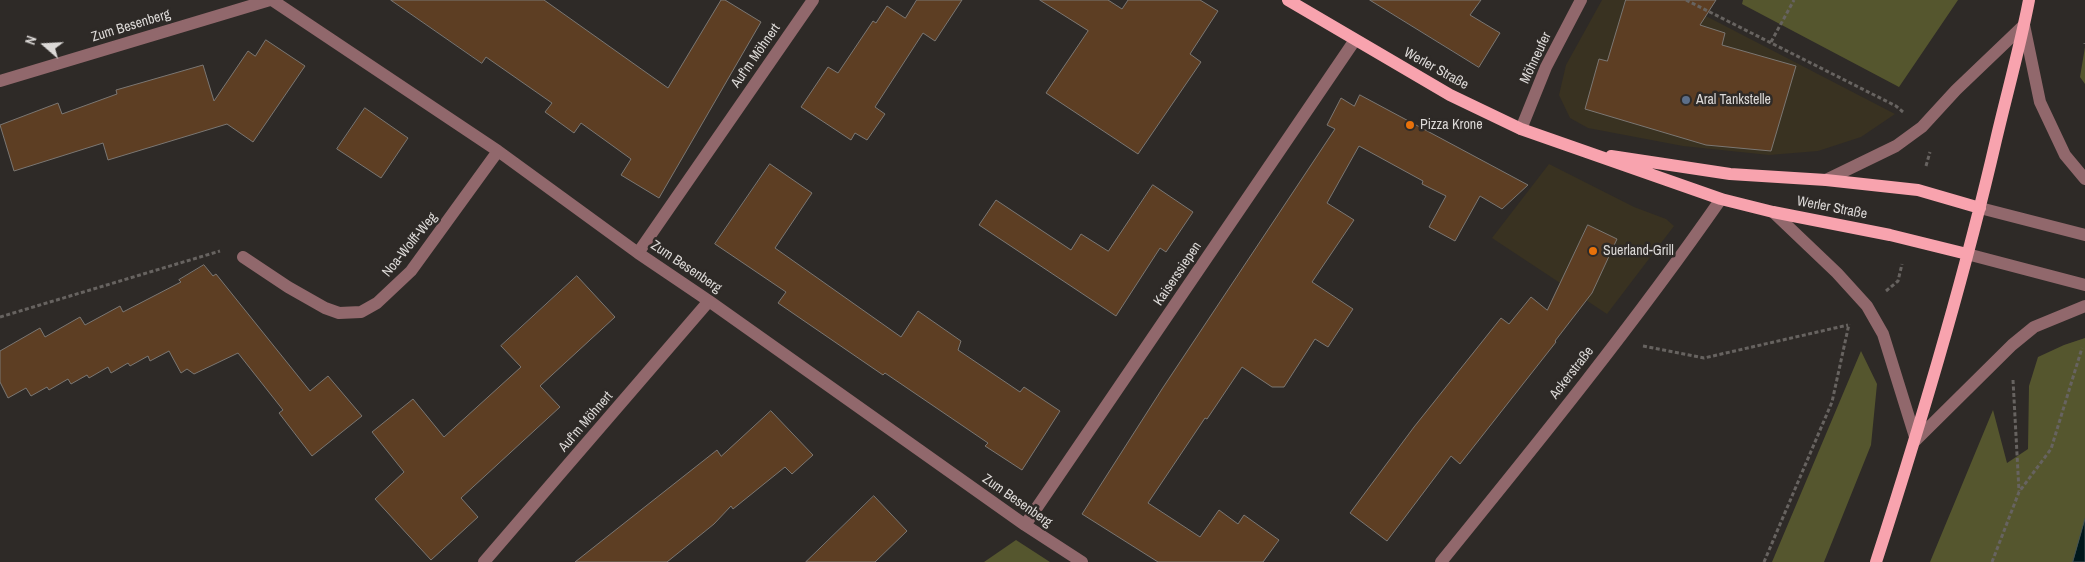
<!DOCTYPE html>
<meta charset="utf-8">
<style>
body{margin:0}
#map{position:relative;width:2085px;height:562px;overflow:hidden;background:#2e2a27;font-family:"Archivo Narrow",sans-serif}
canvas{display:block}
.north{position:absolute;left:20px;top:20px;width:50px;height:50px;-webkit-text-stroke:4px #2e2a27;paint-order:stroke;rotate:289deg;font-size:14px;font-weight:700;line-height:20px;text-align:center;color:#dcd9d7}
.north::after{content:'';display:block;margin:auto;width:18px;height:22px;background:#dcd9d7;clip-path:polygon(50% 0,100% 100%,50% 72%,0 100%)}
</style>
<div id="map">
<canvas width="2085" height="562"></canvas>
<div class="north">N</div>
</div>
<script>
const g = document.querySelector('canvas').getContext('2d');
g.lineJoin = 'round';
function paint(path, color) { g.fillStyle = color; g.fill(path, 'evenodd'); }
function strokePath(path, color, width, dash) { g.strokeStyle = color; g.lineWidth = width; g.lineCap = dash ? 'butt' : 'round'; g.setLineDash(dash || []); g.stroke(path); }
function label(font, color, halo, rows, align = 'center') {
  g.font = font + ' "Archivo Narrow",sans-serif'; g.lineWidth = 5; g.setLineDash([]); g.textBaseline = 'middle'; g.strokeStyle = halo; g.fillStyle = color; for (const [text, x, y, turn = 0] of rows) {
    g.save(); g.translate(x, y); g.rotate((+turn || 0) * Math.PI / 180); g.textAlign = isNaN(turn) ? turn : align; if (halo) g.strokeText(text, 0, 0); g.fillText(text, 0, 0); g.restore();
  }
}
paint(new Path2D(`
 M1602,0h73l220,114 -34,23 -43,14 -49,4 -86,-9 -95,-18 -18,-10 -11,-23 7,-30z
 M1549,164l85,43 32,12 8,7 -67,88 -115,-76z`), '#393221');
paint(new Path2D(`
 M1743,0h215l-59,87 -157,-83z
 M2085,47v37l-5,-7z
 M2085,338v224h-155l63,-152 14,53 21,-14 1,-63 9,-29 26,-12z
 M1861,351l16,33 -6,61 -47,117h-52z
 M1016,540l34,22h-66z`), '#55562e');
const water = new Path2D(`
 M2085,519v43h-12z`);
paint(water, '#00181c');
strokePath(water, '#425254', 1);
const building = new Path2D(`
 M391,0h153l124,88 53,-88h4l36,22 -102,176 -38,-23 10,-16 -50,-36 -7,10 -29,-21 7,-9 -66,-46 -4,6z
 M917,0h45l-27,41 -12,-8 -48,74 10,7 -18,26 -12,-7 -4,7 -50,-33 27,-40 10,6 35,-52 3,2 11,-17 18,12z
 M1040,0h68l14,9 6,-9h72l18,11 -28,43 11,8 -63,92 -92,-61 42,-62z
 M1370,0h111l-11,15 30,18 -21,34z
 M1626,0h90l-16,25 25,8 -3,12 74,21 -25,85 -65,-6 -121,-36 14,-50 8,2z
 M266,40l39,26 -52,76 -26,-18 -119,36 -5,-17 -89,28 -14,-46 58,-22 4,11 55,-20 -1,-4 87,-25 11,36 34,-50 7,5z
 M1360,95l168,90 -26,24 -22,-13 -25,45 -26,-14 17,-31 -24,-12 1,-3 -64,-35 -32,57 27,17 -42,62 41,27 -25,38 -13,-8 -31,48h-12l-30,-20 -35,52 -2,-1 -57,85 52,34 19,-27 19,14 6,-9 35,25 -16,22h-105l-76,-48 80,-125 173,-260 -8,-4 14,-27 13,8z
 M365,108l43,30 -27,40 -44,-29z
 M770,164l42,29 -37,55 126,89 17,-26 43,30 -3,9 62,42 4,-5 36,24 -38,59 -37,-24 3,-3 -103,-70 -2,2 -105,-72 8,-11 -71,-48z
 M1153,185l40,27 -27,40 -6,-4 -44,68 -137,-91 17,-25 75,50 10,-16 27,17z
 M1588,225l29,14 -25,54 -37,48 1,1 -96,122 -9,-8 -64,85 -37,-28 64,-86 87,-109 8,6 22,-27 16,13z
 M204,265l9,11 3,-2 94,117 18,-15 34,40 -50,40 -33,-43 4,-3 -45,-57 -44,21 -7,-5 -6,4 -12,-22 -19,10 -2,-5 -18,10 -2,-3 -17,10 -3,-6 -19,11 -2,-3 -16,9 -3,-5 -19,11 -2,-3 -16,9 -5,-8 -18,10 -8,-16v-31l40,-23 5,9 35,-20 5,8 35,-19 3,6 58,-30 -2,-2z
 M577,276l38,41 -75,69 20,21 -99,91 17,19 -47,43 -56,-61 29,-27 -32,-40 41,-33 31,38 77,-70 -20,-21z
 M771,411l42,44 -21,19 -7,-7 -52,42 -2,-3 -17,18 -47,38h-92l142,-112 4,6z
 M874,496l33,35 -32,31h-69z`);
paint(building, '#5d3e23');
strokePath(building, '#7b7773', 1);
strokePath(new Path2D(`
 M1686,0l210,106 7,6
 M1771,42l23,-42
 M2085,43v1
 M1926,166l4,-14
 M1886,291l12,-10 4,-17
 M0,317l220,-66
 M1643,346l61,12 144,-33
 M2013,380l6,111
 M1764,562l68,-160 17,-78
 M1992,562l27,-70 32,-43 31,-101`), '#676360', 3, [4, 2.5]);
strokePath(new Path2D(`
 M272,0l226,151 140,102 71,48 316,224 57,37
 M2024,25l16,77 25,53 20,24
 M0,81l270,-81
 M1521,129l25,-62 35,-67
 M1826,180l70,-34 26,-19 34,-37 68,-65
 M1980,208l105,27
 M1773,212l64,61 30,33 16,28 33,106 96,-95 22,-18 51,-21
 M638,253l175,-253
 M1967,254l118,31
 M243,257l45,30 37,21 14,5 22,-1 16,-9 34,-32 87,-120
 M1025,525l330,-485
 M484,562l225,-261
 M1441,562c96,-118 193,-238 280,-363`), '#91686c', 12);
strokePath(new Path2D(`
 M1288,0l162,95 71,34 200,70 52,13 117,23 77,19
 M1611,156l119,18 96,6 92,10 62,18
 M1876,562c45,-139 87,-279 120,-422 11,-47 24,-93 33,-140`), '#f8a3ae', 12);
for (const [x, y, r, color] of [
 [1686,100,5,"#5c6f8a"],
 [1410,125,5,"#e8710a"],
 [1593,251,5,"#e8710a"]
]) { const dot = new Path2D(); dot.arc(x, y, r, 0, 2 * Math.PI); g.fillStyle = color; g.fill(dot); strokePath(dot, '#2e2a27', 2); }
label('14px', '#dcd9d7', '#2e2a27', [
 ["Zum Besenberg",131,26,-17],
 ["Auf'm Möhnert",756,56,-55],
 ["Möhneufer",1536,58,-65],
 ["Werler Straße",1436,69,29],
 ["Werler Straße",1832,208,11],
 ["Noa-Wolff-Weg",410,245,-51],
 ["Zum Besenberg",686,267,34],
 ["Kaiserssiepen",1178,274,-56],
 ["Ackerstraße",1572,373,-52],
 ["Auf'm Möhnert",586,422,-49],
 ["Zum Besenberg",1017,501,35]
]);
label('14px', '#dcd9d7', '#2e2a27', [
 ["Aral Tankstelle",1696,100],
 ["Pizza Krone",1420,125],
 ["Suerland-Grill",1603,251]
], 'left');
</script>
